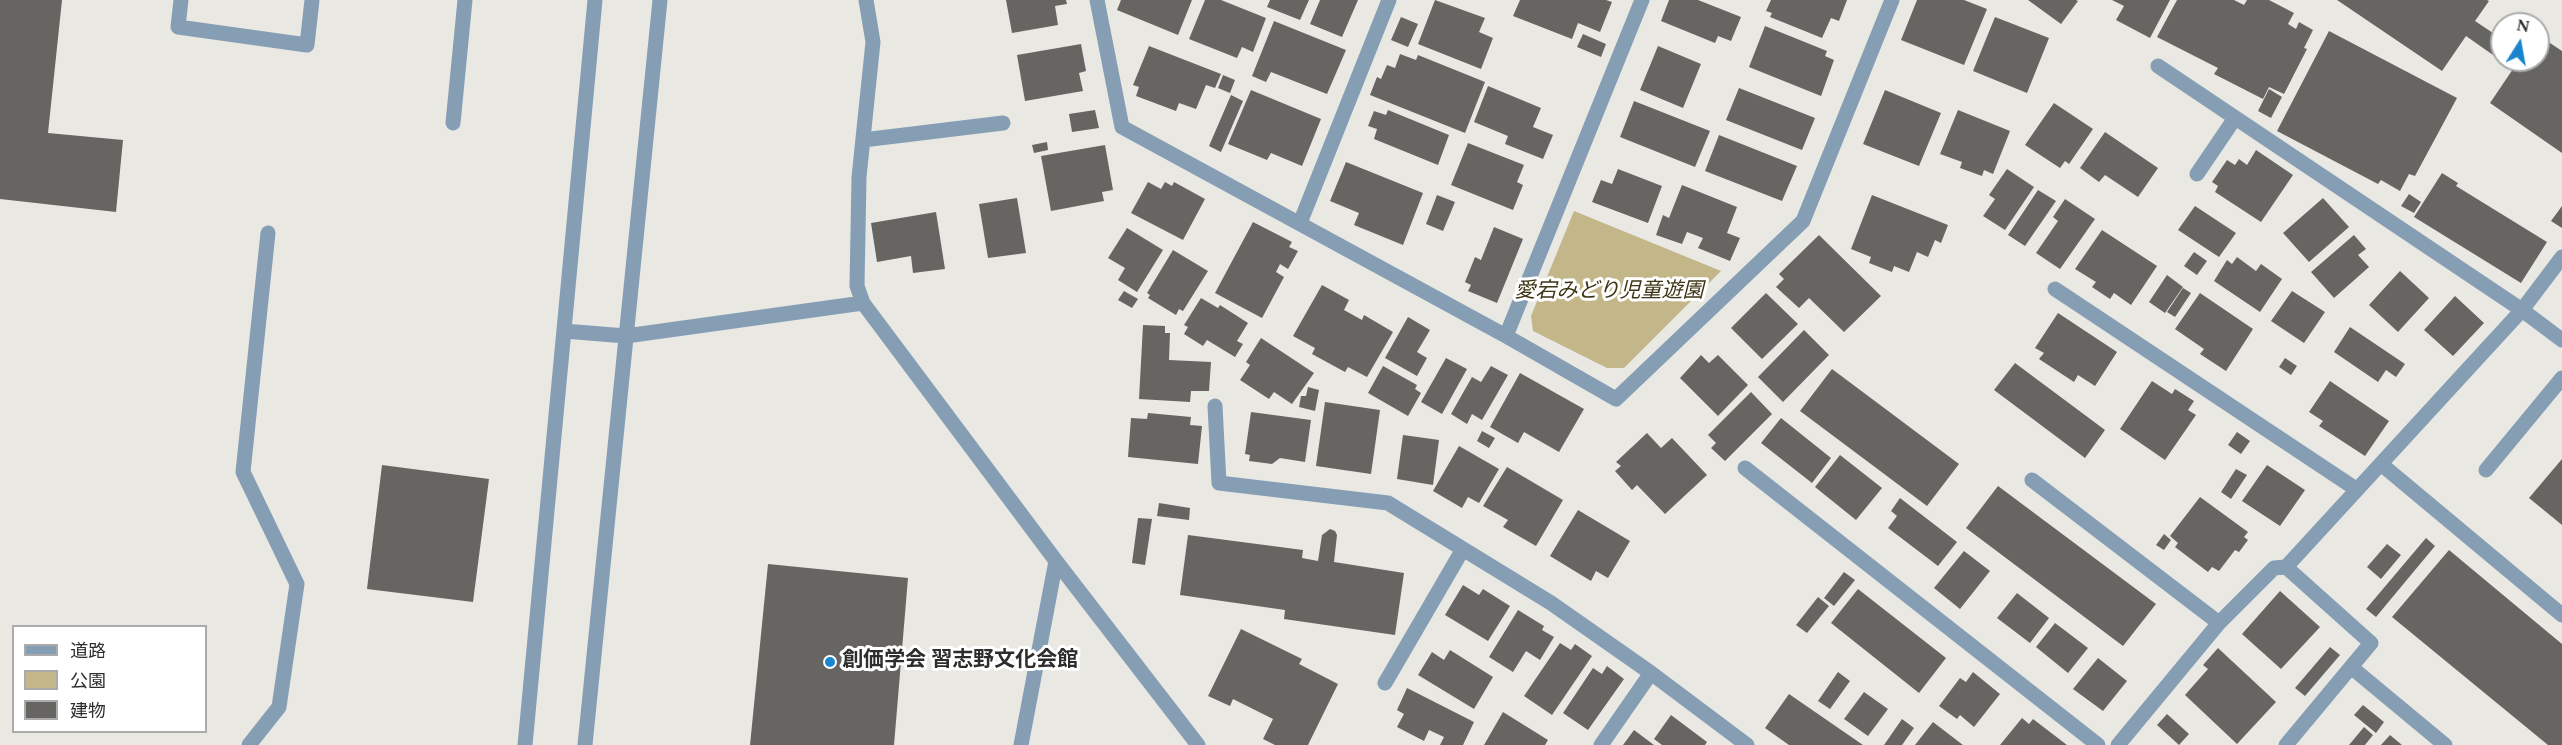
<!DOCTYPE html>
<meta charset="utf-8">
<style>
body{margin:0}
#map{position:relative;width:2562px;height:745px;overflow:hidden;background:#e9e8e3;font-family:Spectral,"Noto Sans JP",serif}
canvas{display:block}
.legend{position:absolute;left:12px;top:625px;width:195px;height:108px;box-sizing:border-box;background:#fff;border:2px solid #ababab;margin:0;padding:8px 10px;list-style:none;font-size:18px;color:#2e2d2c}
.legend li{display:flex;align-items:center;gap:12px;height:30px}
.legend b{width:30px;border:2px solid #ababab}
.north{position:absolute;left:2490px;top:12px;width:60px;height:60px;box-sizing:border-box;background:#fff;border:2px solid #ababab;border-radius:50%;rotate:11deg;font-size:16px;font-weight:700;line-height:24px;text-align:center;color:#2e2d2c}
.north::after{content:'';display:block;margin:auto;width:21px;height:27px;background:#1a85cf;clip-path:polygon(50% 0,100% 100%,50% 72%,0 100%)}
</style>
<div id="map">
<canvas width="2562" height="745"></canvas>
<ul class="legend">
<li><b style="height:8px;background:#869eb4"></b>道路</li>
<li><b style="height:16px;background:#c3b689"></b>公園</li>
<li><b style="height:16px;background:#676561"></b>建物</li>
</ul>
<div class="north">N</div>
</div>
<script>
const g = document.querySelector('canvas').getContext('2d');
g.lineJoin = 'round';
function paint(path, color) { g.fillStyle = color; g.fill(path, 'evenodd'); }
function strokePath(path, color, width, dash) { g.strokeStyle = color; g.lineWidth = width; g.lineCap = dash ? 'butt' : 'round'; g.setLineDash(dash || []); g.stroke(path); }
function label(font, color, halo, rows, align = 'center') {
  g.font = font + ' Spectral,"Noto Sans JP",serif'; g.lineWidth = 6; g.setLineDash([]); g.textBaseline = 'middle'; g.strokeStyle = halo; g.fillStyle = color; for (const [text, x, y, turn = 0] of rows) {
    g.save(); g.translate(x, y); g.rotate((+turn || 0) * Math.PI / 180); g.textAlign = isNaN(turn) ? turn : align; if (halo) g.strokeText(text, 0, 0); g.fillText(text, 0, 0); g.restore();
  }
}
paint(new Path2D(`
 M1574,211l147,60 -97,97h-17l-74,-37 -2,-15z`), '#c3b689');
paint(new Path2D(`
 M0,0h62l-14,133 75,7 -7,72 -116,-13z
 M1006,0h60l1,4 -12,2 3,19 -46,8z
 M1121,0h71l-14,35 -61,-25z
 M1205,0h16l45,18 -13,34 -11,-5 -5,11 -48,-19z
 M1270,0h39l-9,20 -33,-13z
 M1320,0h38l-16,37 -32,-13z
 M1435,0l50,18 -6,14 14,6 -12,31 -63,-25z
 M1520,0h86l6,2 -12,30 -22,-9 -6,16 -59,-23z
 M1669,0h29l43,17 -10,24 -13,-5 -3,7 -54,-22z
 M1771,0h76l-8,21 -8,-3 -9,20 -52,-21 2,-4 -6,-2z
 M1917,0h47l23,9 -23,56 -63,-25z
 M2028,0h48l2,1 -17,23z
 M2112,0h58l-20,38 -34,-18 8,-14z
 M2177,0h57l10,5 3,-5h22l25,13 -6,11 8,5 3,-7 14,8 -9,18 3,1 -23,45 -15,-7 -6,12 -49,-25 4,-6 -61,-31z
 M2337,0h150l2,1 -14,20 27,18v21h36v-25l24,16v102l-72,-50 23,-34 -47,-33 -24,35z
 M1401,17l17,7 -10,23 -17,-7z
 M1995,17l54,21 -22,55 -54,-22z
 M1274,21l72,29 -19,44 -56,-22 -5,10 -14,-6z
 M1765,26l62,25 -2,5 9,4 -13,36 -72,-29z
 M2329,31l128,67 -42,78 -6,-2 -9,17 -19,-11 -3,4 -101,-53z
 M1583,34l23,10 -5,13 -24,-10z
 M1081,44l5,27 -7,2 4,18 -58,10 -8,-46z
 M1149,46l72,28 -6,14 -9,-3 -10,24 -17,-6 -3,8 -40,-15 3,-9 -6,-2z
 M1658,46l43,18 -18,44 -43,-18z
 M1400,54l16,6 2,-5 67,27 -20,51 -95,-38 7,-18 4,2 6,-14 8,3z
 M1223,75l12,5 -5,13 -12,-5z
 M1488,86l53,22 -8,19 20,8 -10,24 -38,-15 3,-8 -34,-14z
 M1739,88l76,30 -13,32 -76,-30z
 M2269,89l13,8 -11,21 -13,-7z
 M1251,90l70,29 -19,47 -31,-13 -4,7 -39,-16z
 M1885,90l56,23 -22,53 -56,-22z
 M1231,95l12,6 -22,51 -12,-6z
 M1634,101l76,30 -15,36 -75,-30z
 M2054,103l39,26 -24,35 -4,-3 -5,7 -35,-23z
 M1095,110l4,18 -27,4 -3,-18z
 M1388,110l61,25 -11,30 -64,-26 3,-10 -9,-3 6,-15 12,4z
 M1958,110l52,21 -17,43 -9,-4 -2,6 -22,-8 2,-6 -22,-8z
 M2105,132l53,36 -20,29 -33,-22 -6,7 -19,-14z
 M1719,135l78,31 -15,35 -77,-30z
 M1047,142l1,8 -14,3 -2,-8z
 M1468,143l56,22 -7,17 6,3 -10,25 -62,-25z
 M1105,145l8,45 -11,2 2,9 -53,10 -10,-55z
 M2256,150l37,25 -32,47 -46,-30 3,-6 -6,-4 15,-22 8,5 4,-6 8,6z
 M1346,162l77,31 -20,52 -49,-20 5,-12 -29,-12z
 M1618,169l44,17 -14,37 -56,-21 9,-22 11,4z
 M2007,169l27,18 -29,43 -22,-14 12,-17 -6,-4z
 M2442,173l16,10 -2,3 91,56 -26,41 -107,-66z
 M1148,182l13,7 4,-7 7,4 2,-4 31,17 -22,41 -52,-27z
 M1682,185l55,22 -10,26 13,5 -10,23 -32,-13 5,-10 -16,-6 -5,12 -26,-9 7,-20 6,3z
 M2038,190l18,11 -31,45 -17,-11z
 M2409,194l12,8 -7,11 -13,-7z
 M1437,195l18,7 -12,29 -17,-7z
 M1872,195l76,30 -7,18 -6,-3 -7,17 -11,-5 -8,20 -15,-6 -2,6 -23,-9 2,-6 -20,-8z
 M1017,198l9,55 -38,5 -9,-54z
 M2323,198l26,29 -40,35 -26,-29z
 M2065,199l30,20 -35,50 -24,-16 22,-32 -5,-4z
 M2195,206l41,27 -17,24 -41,-27z
 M2562,206v22l-11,-7z
 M936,212l9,57 -32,4 -2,-17 -34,6 -6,-39z
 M1253,222l39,20 -3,5 9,4 -10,18 -8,-5 -4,8 8,5 -22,41 -47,-25z
 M1494,227l29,12 -26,64 -29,-12 3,-6 -6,-3 10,-25 6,3z
 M1127,228l36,22 -26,42 -19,-12 7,-12 -17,-10z
 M2102,230l55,36 -26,39 -17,-12 -4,6 -18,-12 4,-5 -21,-13z
 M1819,235l62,61 -37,36 -35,-34 -10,10 -23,-21 8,-8 -5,-5z
 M2354,235l12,14 -8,6 11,12 -35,31 -23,-26z
 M1173,250l35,21 -25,40 -4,-2 -3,6 -28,-17 2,-3 -3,-2z
 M2194,252l13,9 -10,14 -13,-9z
 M2237,257l19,14 5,-7 21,15 -22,33 -46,-31 13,-21 5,4z
 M2400,271l29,27 -31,34 -29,-27z
 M2167,275l16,12 -18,26 -16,-11z
 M1322,285l27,15 -5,10 18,10 2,-5 29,17 -26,45 -19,-10 -3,5 -33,-18 3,-6 -22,-12z
 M2183,288l8,5 -16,24 -8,-5z
 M1124,291l14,8 -6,9 -14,-8z
 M2292,291l33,21 -21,31 -33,-22z
 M1766,293l32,31 -36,35 -31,-31z
 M2200,293l53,36 -27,42 -26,-17 4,-5 -29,-20z
 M2455,296l29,27 -31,33 -29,-26z
 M1201,298l17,10 2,-3 28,18 -11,18 6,3 -8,13 -28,-17 -4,6 -19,-12 4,-7 -4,-2z
 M2058,313l59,39 -22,34 -17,-11 -4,7 -35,-23 5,-6 -9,-5z
 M1408,317l22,13 -13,22 10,6 -10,18 -32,-18z
 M1143,325l22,1v7h5l-1,27 42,2 -2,29h-18l-1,11 -51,-3z
 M2350,327l55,37 -9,13 -10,-7 -8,12 -44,-30z
 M1804,330l25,25 -46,47 -25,-25z
 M1261,338l53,35 -22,31 -18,-12 -5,7 -29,-19 10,-15 -4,-3z
 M1701,355l8,8 9,-8 30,30 -30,31 -38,-38z
 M1446,358l21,11 -25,45 -21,-12z
 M2285,358l12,8 -6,9 -12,-8z
 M2015,363l90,67 -20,28 -91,-68z
 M1383,366l34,19 -2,4 6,4 -13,23 -40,-23z
 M1491,366l17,9 -26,45 -10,-6 -5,10 -16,-10 21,-37 9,5z
 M1832,369l127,95 -32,42 -127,-95z
 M1520,373l64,36 -25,43 -35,-20 -6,11 -28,-16z
 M2152,381l20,13 3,-5 19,12 -6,9 8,5 -31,45 -45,-31z
 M2330,381l59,40 -24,35 -46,-30 4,-5 -14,-9z
 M1308,387l11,3 -4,21 -16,-4 2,-11h5z
 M1751,392l21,22 -47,47 -14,-13 5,-5 -8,-8z
 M1325,402l55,8 -9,64 -55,-8z
 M1251,412l60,8 -6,42 -25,-4 -8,6 -23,-3 1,-6 -5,-1z
 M1148,413l43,4 -1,8 12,1 -4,38 -70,-7 3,-39 16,1z
 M1781,418l50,40 -19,25 -51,-40z
 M1482,431l13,7 -6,10 -12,-7z
 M2237,432l13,9 -9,13 -13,-9z
 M1647,433l14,15 11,-10 35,37 -42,39 -28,-29 -5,5 -17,-19 6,-5 -5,-4z
 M1403,435l36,5 -6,45 -36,-6z
 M1459,446l40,23 -20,34 -11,-6 -6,11 -29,-17z
 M1840,455l42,33 -26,32 -41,-33z
 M2562,459v66l-33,-27z
 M382,465l107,14 -16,123 -106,-13z
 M2267,465l38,25 -25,36 -38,-25z
 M1507,467l56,33 -27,46 -33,-19 5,-7 -25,-14z
 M2236,469l11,6 -16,24 -10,-7z
 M1998,486l158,118 -33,42 -157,-118z
 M2200,497l48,35 -4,5 4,3 -9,12 -4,-2 -16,21 -7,-4 -4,5 -33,-25 3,-4 -8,-7z
 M1900,498l57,44 -19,24 -50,-38 9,-12 -6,-5z
 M1159,503l31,5 -1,12 -32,-4z
 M1578,510l52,31 -22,37 -12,-7 -5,10 -41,-25z
 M1138,518l14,1 -7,46 -13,-2z
 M1330,529l5,2 2,4 -3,27 70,11 -9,62 -111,-16 1,-9 -105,-15 8,-60 115,15 -1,8 16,3 4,-26z
 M2164,534l7,6 -7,10 -8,-5z
 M2426,538l9,8 -59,71 -10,-8z
 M2387,544l14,11 -20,24 -14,-12z
 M2449,550l113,94v101h-14l-156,-128z
 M1964,551l26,20 -30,38 -26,-21z
 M768,564l140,14 -14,167h-144z
 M1844,572l11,8 -21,26 -10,-8z
 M1463,585l16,10 4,-6 27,17 -22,35 -43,-26z
 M1858,589l88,69 -27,35 -88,-70z
 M2280,591l40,36 -39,42 -39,-35z
 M2017,593l32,25 -19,25 -33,-25z
 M1818,597l11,9 -22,27 -11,-8z
 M1518,610l26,16 -2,4 12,7 -14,23 -14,-9 -13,21 -24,-15z
 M2055,623l33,25 -20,25 -32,-26z
 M1241,629l61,30 -3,5 39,20 -30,61h-33l-12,-6 10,-20 -40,-20 -3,7 -22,-10z
 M1560,643l11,7 4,-6 17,12 -40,59 -28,-19z
 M2330,647l10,8 -35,41 -10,-8z
 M2218,648l58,54 -39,42 -52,-49 23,-26 -5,-4z
 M1450,650l43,27 -19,32 -56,-34 14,-23 12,8z
 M2098,658l29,23 -24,30 -30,-22z
 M1607,666l17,13 -36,51 -25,-17 30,-45 9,6z
 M1838,672l12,9 -20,28 -12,-8z
 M1973,672l27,22 -26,33 -14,-12 -3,4 -18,-13 21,-28 6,4z
 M1407,688l67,34 -11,23h-23l4,-8 -15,-7 -5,11 -27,-14 7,-13 -7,-4z
 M1864,692l24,17 -20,27 -24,-17z
 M1789,694l74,51h-74l-24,-17z
 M2363,705l21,17 -8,11 -22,-18z
 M1503,712l45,28 -3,5h-61z
 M2167,714l22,20 -10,11 -22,-20z
 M1671,715l36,27 -2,3h-43l-8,-6z
 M2022,718l7,6 4,-5 34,26h-67z
 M1902,719l12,9 -12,17h-18z
 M1933,722l30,23h-48z
 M2364,727l9,8 -8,10h-16z
 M1634,730l20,15h-31z
 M2390,735l12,10h-21z`), '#676561');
strokePath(new Path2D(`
 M181,0l-3,27 129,18 5,-45
 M866,0l7,42 -14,135 -2,109 6,17 193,258 142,184
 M1097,0l25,127 384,209 110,63 187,-178 89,-221
 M2158,66l364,244 40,30
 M453,123l12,-123
 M863,140l140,-17
 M2197,174l38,-56
 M1300,223l89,-223
 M2055,289l301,200
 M564,331l62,5 237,-33
 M1506,336l136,-336
 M1215,406l4,77 169,20 163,100 100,70 96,72
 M2381,464l181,151
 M1745,468l353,277
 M2486,470l76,-92
 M2032,480l187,143
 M2286,567l85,76 -85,102
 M2351,667l94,78
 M1385,683l78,-134
 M249,745l30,-38 18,-123 -54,-112 25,-239
 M525,745l70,-745
 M585,745l75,-745
 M1021,745l35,-184
 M1601,745l50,-72
 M2118,745l101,-122 55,-55 12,-1 236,-257 40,-53`), '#869eb4', 15);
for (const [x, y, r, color] of [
 [830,662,6,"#1a85cf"]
]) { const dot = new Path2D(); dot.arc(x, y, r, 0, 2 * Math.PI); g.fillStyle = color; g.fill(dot); strokePath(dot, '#fff', 2); }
label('italic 21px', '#3d3515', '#fff', [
 ["愛宕みどり児童遊園",1609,293]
]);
label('bold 21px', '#2e2d2c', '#fff', [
 ["創価学会 習志野文化会館",842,662]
], 'left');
</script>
